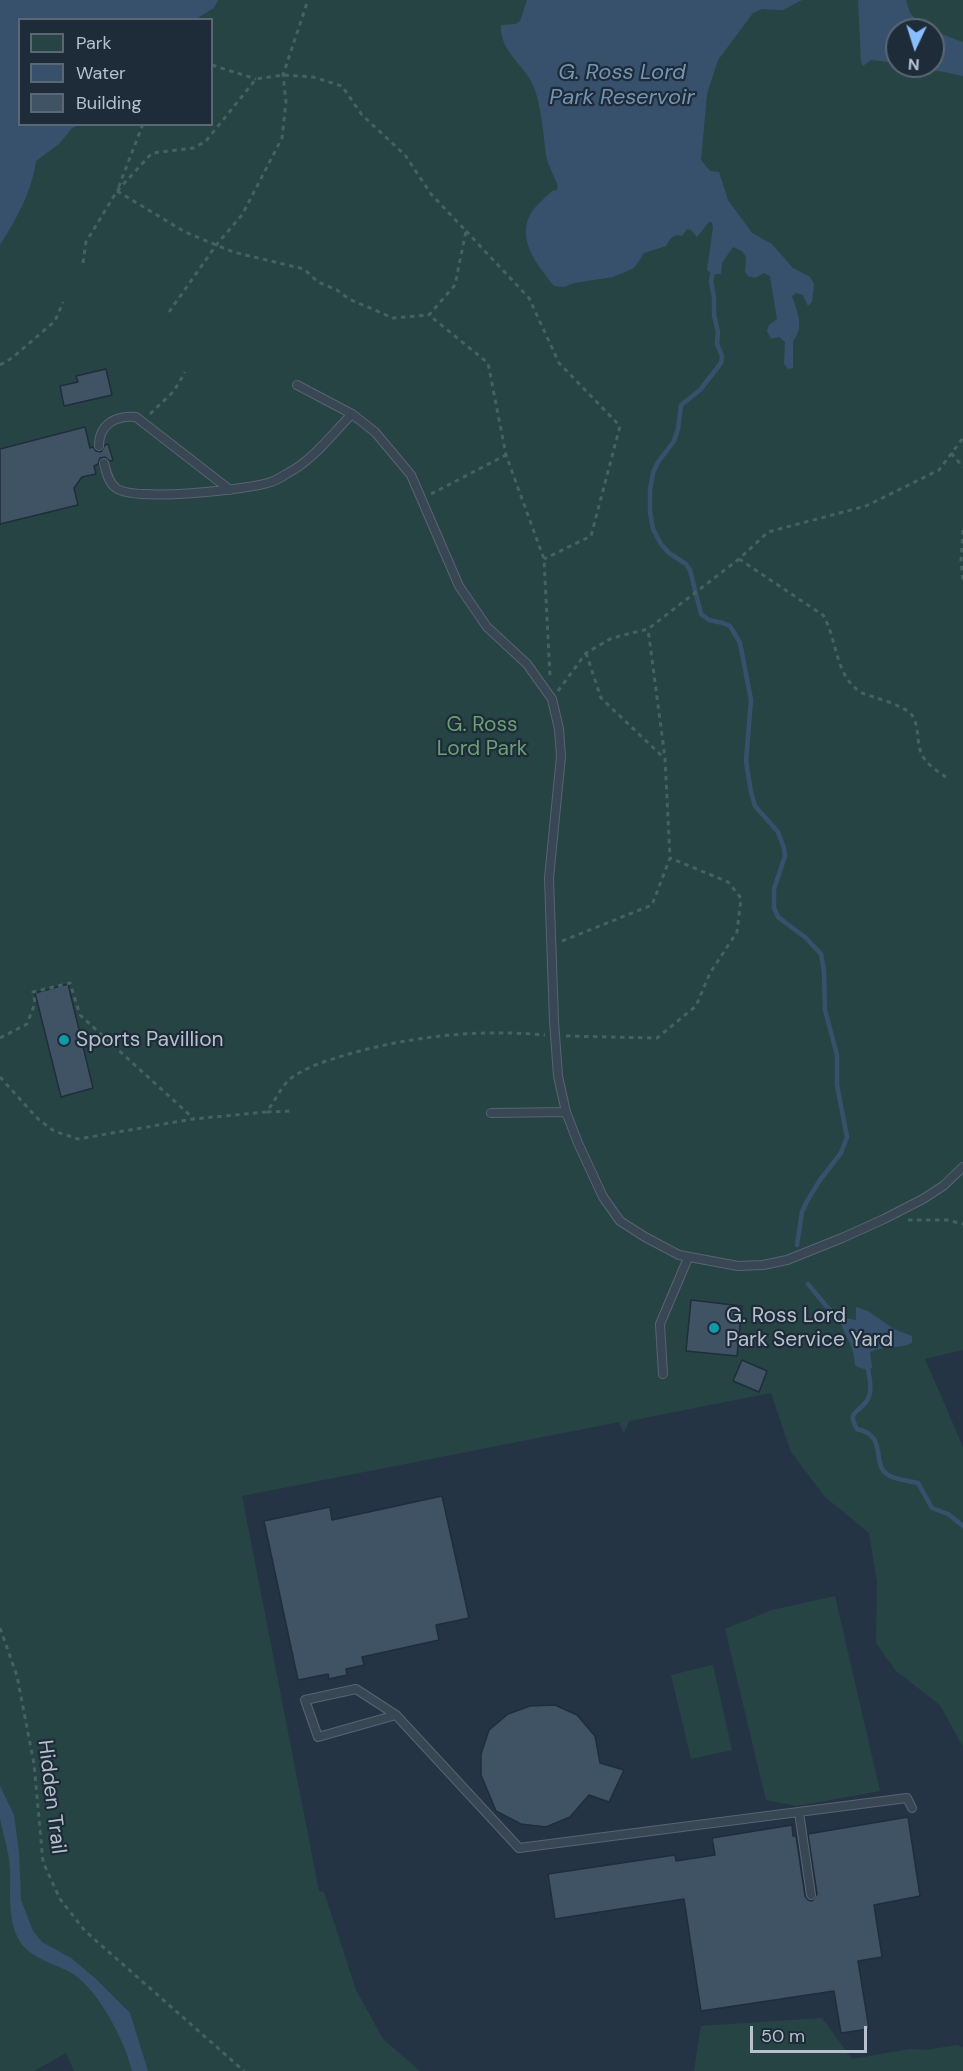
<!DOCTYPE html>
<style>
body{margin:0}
#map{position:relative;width:963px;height:2071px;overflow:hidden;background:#253445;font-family:"DM Sans",sans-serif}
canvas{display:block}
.legend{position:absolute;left:18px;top:18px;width:195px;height:108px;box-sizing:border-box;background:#1e2b39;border:2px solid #5b6774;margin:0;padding:8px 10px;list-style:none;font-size:18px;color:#b7c1cd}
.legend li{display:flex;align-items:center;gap:12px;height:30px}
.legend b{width:30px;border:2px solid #5b6774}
.north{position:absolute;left:885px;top:18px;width:60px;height:60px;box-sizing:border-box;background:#1e2b39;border:2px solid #5b6774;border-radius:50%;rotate:184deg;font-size:16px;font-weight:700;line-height:24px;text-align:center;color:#b7c1cd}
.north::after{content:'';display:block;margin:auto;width:21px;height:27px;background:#8abfff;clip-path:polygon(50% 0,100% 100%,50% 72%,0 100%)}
.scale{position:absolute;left:750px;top:2026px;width:117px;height:27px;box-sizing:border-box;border:3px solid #b7c1cd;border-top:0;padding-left:8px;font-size:18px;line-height:21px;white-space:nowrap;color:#b7c1cd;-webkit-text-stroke:4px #1e2b39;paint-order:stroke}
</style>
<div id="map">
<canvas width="963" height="2071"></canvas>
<ul class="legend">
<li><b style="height:16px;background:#274445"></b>Park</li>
<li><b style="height:16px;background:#37516d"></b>Water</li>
<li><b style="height:16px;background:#405364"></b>Building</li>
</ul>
<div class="north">N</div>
<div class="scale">50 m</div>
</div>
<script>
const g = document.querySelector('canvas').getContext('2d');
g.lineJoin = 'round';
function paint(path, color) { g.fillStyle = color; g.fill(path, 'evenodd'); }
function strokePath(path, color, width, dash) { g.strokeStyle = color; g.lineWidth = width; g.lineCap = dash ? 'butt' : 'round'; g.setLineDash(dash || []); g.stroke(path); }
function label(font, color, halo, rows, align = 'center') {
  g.font = font + ' "DM Sans",sans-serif'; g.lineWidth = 4.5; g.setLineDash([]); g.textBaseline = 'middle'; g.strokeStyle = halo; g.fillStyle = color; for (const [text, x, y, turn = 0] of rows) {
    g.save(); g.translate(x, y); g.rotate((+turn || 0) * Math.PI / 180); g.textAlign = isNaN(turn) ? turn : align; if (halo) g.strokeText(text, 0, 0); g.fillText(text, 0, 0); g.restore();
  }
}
paint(new Path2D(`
 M0,0h963v1350l-38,9 38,88v300l-23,-42 -44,-34 -20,-28 1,-62 -8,-48 -44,-36 -34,-45 -20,-59 -142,28 -5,13 -5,-12 -377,74 77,395 5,1 32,98 27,49 37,32h-346l-8,-18 -32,18h-34zM20,20h192v104h-192zM897,30h36v36h-36z
 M835,1596l45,195 -83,15 -31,-6 -41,-171 47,-19z
 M713,1665l19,85 -41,9 -20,-84z
 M822,2018l30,41 58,-10 16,1 31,-5 6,2v24h-269l7,-45z`), '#274445');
paint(new Path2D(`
 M0,0h218l-4,8 -18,11 -176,1v104l59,1 -7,3 -13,16 -23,17c-4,30 -20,59 -36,84z
 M527,0h275l-19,10 -21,-1 -9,4 -35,47 -11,34 -6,66 9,11 9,1 9,28 24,33 20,11 21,24 17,9 4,7 -2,18 -4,4 -5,-11 -7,-2 -4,3c5,15 13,31 1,45v27l-5,1 -4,-5 1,-22 -6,-5 -8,2 -4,-8 2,-6 8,-6 -7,-43 -6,-3 -9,5 -7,-2 -3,-4 1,-15 -4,-6 -9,-4 -11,16 -1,11h-8l-6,-4 6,-43 -1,-5h-3l-12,15 -6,-7 -4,-1 -5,7c-9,-3 -12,3 -16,10l-22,7 -10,15 -21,9 -39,6 -10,4 -10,-1c-15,-19 -36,-43 -25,-69 3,-9 16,-19 23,-26l5,-1 1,-4c-4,-10 -10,-21 -12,-31 -3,-22 -4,-44 -11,-65 -8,-24 -36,-38 -34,-65l15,-1 4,-3z
 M858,0h48l4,13 11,11 12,4 8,6 22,8v34l-49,-10h19v-36h-36v33l-26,-3 -8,6 -2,-4z
 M856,1307l12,4 26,18 18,7v7c-12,6 -26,2 -42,9l2,16c-7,2 -11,1 -17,-3 -1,-19 -9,-27 -15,-44l3,-3 13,2z
 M0,1786l14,29 5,37 2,48 12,31 9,11 29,16 25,21 34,34 18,58h-16c-7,-30 -33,-80 -59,-97 -17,-11 -42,-14 -54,-34 -12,-21 -8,-49 -9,-72 -1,-17 -7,-33 -10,-50 0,-10 0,-22 0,-32z`), '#37516d');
strokePath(new Path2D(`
 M713,271l-2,10 3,17v17l4,17 -1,12 5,12 -1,7 -21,27 -19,15 -3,24 -4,12 -16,21 -5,11 -3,17v22l3,17 8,15 8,9 17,11 4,6 11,44 8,6 14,3 7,3 10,17 11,57 -5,61 5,31 4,14 23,26 6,16 1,8 -11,33v19l4,9 28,21 15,16 3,17 1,39 12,45v30l10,52 -6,16 -21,27 -13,21 -5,11 -5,33
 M808,1284l20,24 14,12
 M868,1369c2,11 5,24 -2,33 -9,12 -19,9 -9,27 33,7 12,37 33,47 8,4 19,5 28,7l14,25 16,6 15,12`), '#37516d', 4.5);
const building = new Path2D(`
 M106,369l6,26 -48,11 -4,-20 18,-4 -2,-6z
 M85,427l5,21 3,-1 3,4 5,1 4,-7 3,-1 5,16 -3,1 -5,-4 -5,1 -2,6 -4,2 2,8 -14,3 -8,11 4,17 -78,19v-75z
 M68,984l25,104 -32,9 -26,-104z
 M691,1300l51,6 -5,50 -51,-5z
 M742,1360l25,11 -8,21 -26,-11z
 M442,1496l27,122 -33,7 3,15 -77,17 2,8 -18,4 1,6 -18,4 -1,-5 -30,6 -34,-159 66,-14 2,13z
 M555,1705l22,10 18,21 5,27 24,7 -15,32 -20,-7 -19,22 -24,10 -25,-3 -25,-13 -15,-36v-21l8,-24 19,-16 22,-8z
 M908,1817l12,79 -46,9 8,52 -24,4 11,68 -28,4 -7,-42 -133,20 -17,-112 -129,20 -7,-45 127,-19 1,6 39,-6 -3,-17 80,-13 1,11h3l9,60 3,4 4,1 5,-7 -9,-60z`);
paint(building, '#405364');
strokePath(building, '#202d3b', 1.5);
const lane = new Path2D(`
 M297,385l55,29 23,18 36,43 48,111 28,41 40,37 25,35 7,30 2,27 -12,122 5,143 4,55 8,36 12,31 25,54 17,24 25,16 34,18 59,11 25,-1 24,-5 55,-22 42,-19 39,-20 20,-13 20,-19
 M99,446c0,-22 17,-31 37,-29l94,73
 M104,463c2,8 4,19 12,25 17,14 132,2 155,-6 6,-2 12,-6 17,-9 24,-12 45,-40 64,-59
 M491,1113l75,-1
 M663,1374l-3,-50 28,-66
 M396,1715l-78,22 -13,-37 51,-11 40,26 123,133 388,-50 5,10
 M799,1812l12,83`);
strokePath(lane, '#586471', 10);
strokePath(new Path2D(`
 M212,65l44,14
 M143,124l-26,67 68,41 48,20 71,17 14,13 19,8 12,9 44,19 36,-3
 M466,231l63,67 30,65 61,63 -29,110 -47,23
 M83,263l3,-21 31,-51 35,-38 42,-5 12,-7 50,-62 27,-4 30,2 29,9 20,29 43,40 26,39 35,37 -11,54 -26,30 59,48 18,92 38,104 6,118
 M169,312l48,-68 25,-29 40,-77 4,-36 -3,-27 25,-75
 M0,365l12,-7 43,-37 8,-19
 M150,414l24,-23 11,-19
 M951,453l12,14
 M431,494l75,-39
 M963,530l-2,31 2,21
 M739,559l84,56c15,25 11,61 39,78 13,5 39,11 49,21 9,10 5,30 11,41 6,11 16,16 25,23
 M586,653l15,45 62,59
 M558,691l28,-38 26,-15 36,-9 91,-70 29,-27 98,-26 73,-36 24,-32
 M562,941l90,-36 18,-47 -5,-100 -17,-129
 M566,1036l91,2 39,-32 14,-33 27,-41 4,-34 -13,-16 -58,-24
 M0,1038l27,-14 8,-21 -2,-11 37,-9 10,32 113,103
 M0,1077l37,41 17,13 24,8 115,-20 73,-7c9,-10 14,-24 24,-33 17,-13 39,-19 59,-25 63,-18 130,-25 196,-19
 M267,1112l25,-1
 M908,1220h39l16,4
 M0,1628l17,48 17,88 9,98 17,37 25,32 159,140`), '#456161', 3, [4.5, 4.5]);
strokePath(lane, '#394654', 8);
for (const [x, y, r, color] of [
 [64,1040,6,"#0f9aa8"],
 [714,1328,6,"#0f9aa8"]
]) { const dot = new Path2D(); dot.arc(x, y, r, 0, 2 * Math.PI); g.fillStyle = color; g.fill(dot); strokePath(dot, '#1e2b39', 2); }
label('21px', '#6ca074', '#1e2b39', [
 ["G. Ross",482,725],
 ["Lord Park",482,749]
]);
label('21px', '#b7c1cd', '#1e2b39', [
 ["Sports Pavillion",76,1040],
 ["G. Ross Lord",726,1316],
 ["Park Service Yard",726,1340]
], 'left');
label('21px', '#b7c1cd', '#1e2b39', [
 ["Hidden Trail",51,1797,83]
]);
label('italic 22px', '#7494b3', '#1e2b39', [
 ["G. Ross Lord",622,73],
 ["Park Reservoir",622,98]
]);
</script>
